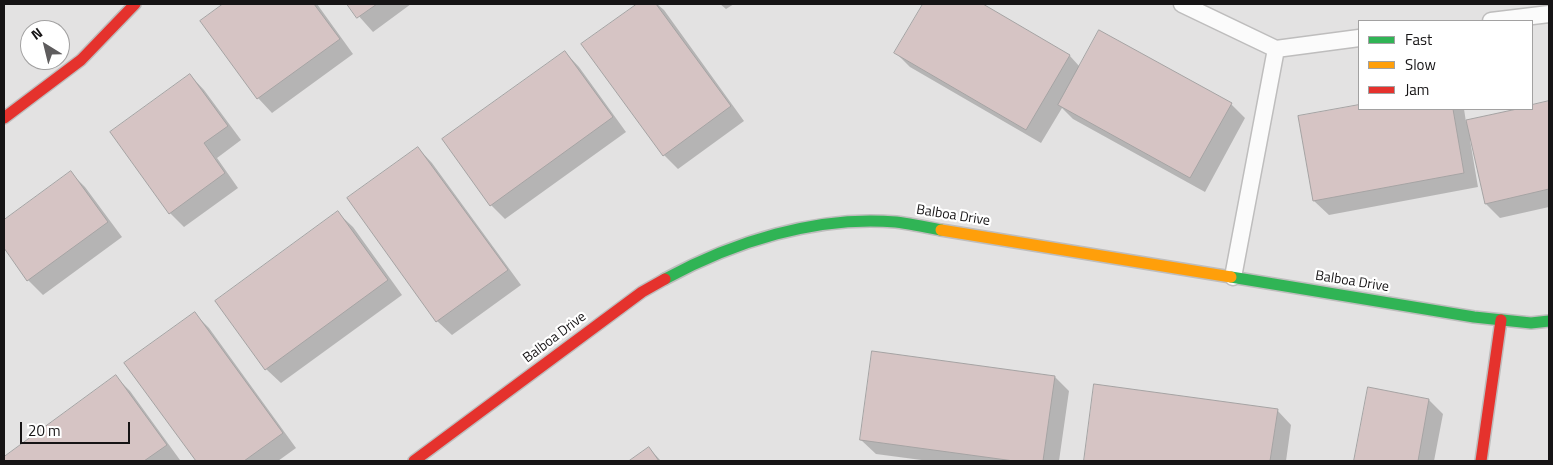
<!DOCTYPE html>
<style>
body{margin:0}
#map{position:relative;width:1553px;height:465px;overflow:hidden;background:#e3e2e2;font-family:"Titillium Web",sans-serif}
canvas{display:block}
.frame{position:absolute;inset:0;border:5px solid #161415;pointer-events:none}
.legend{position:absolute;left:1358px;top:20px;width:175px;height:90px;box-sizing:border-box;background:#fff;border:1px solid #a2a1a1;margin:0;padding:6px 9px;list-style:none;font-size:15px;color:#161415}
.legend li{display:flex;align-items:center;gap:10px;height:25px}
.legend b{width:25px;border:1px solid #a2a1a1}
.north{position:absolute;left:20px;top:20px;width:50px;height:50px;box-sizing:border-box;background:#fff;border:1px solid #a2a1a1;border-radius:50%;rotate:324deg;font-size:14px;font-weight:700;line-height:20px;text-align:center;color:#161415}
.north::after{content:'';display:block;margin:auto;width:18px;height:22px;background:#5e5c5d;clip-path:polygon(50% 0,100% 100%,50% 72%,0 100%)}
.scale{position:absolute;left:20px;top:422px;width:110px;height:22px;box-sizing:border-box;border:2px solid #161415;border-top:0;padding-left:6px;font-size:15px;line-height:18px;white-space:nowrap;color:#161415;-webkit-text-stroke:4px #fff;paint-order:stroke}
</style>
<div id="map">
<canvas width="1553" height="465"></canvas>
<div class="frame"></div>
<ul class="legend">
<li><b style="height:6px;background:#30b455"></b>Fast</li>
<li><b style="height:6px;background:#ff9f0a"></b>Slow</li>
<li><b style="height:6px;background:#e5322d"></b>Jam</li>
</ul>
<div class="north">N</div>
<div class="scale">20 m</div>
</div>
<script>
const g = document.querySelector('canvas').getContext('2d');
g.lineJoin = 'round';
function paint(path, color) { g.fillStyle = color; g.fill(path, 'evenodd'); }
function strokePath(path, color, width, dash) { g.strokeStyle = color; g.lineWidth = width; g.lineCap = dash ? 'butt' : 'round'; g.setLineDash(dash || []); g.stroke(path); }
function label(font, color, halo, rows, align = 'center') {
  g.font = font + ' "Titillium Web",sans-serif'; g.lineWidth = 4.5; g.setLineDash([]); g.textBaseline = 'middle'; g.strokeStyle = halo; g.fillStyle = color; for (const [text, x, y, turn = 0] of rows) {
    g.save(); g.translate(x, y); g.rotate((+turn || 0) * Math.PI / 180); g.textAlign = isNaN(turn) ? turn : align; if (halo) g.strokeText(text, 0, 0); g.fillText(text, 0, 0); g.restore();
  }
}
paint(new Path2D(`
 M225,4h92l36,50 -81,59 -14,-15 -56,-77z
 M348,4h63l-38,28z
 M639,4h18l7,6 80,111 -66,48 -14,-14 -81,-111z
 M720,4h14l-8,5z
 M925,4h55l90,52 10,11 151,37 14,14 -40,74 -132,-73 -11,-11 -21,35 -131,-76 -14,-14z
 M565,52l14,15 47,65 -121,87 -14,-14z
 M190,75l14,15 37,50 -24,18 21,30 -54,39 -14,-14z
 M1549,103v104l-49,11 -14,-14 -14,-64h-2l8,47 -149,28 -15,-14 -15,-84 60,-10v2h105l2,13 56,-13h10v-2z
 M418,148l14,15 89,122 -69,50 -15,-14z
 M71,173l14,14 37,50 -79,58 -15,-15 -24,-34v-25z
 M338,213l15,14 49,68 -121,88 -15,-14z
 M195,314l14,14 87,120 -18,13h-81l-71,-98z
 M116,377l14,14 50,69 -176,1v-3z
 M1055,377l14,14 -10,70h-130l-53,-7 -15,-14z
 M1095,386l182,24 14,15 -5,36h-201z
 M1369,389l60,11 14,14 -9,47h-79z
 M649,448l12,13h-30z`), '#0003');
const building = new Path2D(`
 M223,4h91l26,35 -83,60 -57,-78z
 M347,4h30l-20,14z
 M637,4h19l75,102 -68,50 -82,-112z
 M923,4h60l87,51 -44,75 -132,-77z
 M1099,30l133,73 -42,75 -132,-73z
 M565,51l48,66 -123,89 -48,-67z
 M190,74l38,52 -24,17 21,30 -56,41 -59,-82z
 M1549,101v88l-64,15 -19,-84 51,-11h15v-4z
 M1359,105v4h94l11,64 -151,28 -15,-85z
 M418,147l90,123 -72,52 -89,-124z
 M71,171l37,51 -81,59 -23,-33v-28z
 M338,211l50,69 -123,90 -50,-69z
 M195,312l88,121 -39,28h-48l-72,-98z
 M872,351l183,25 -12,85h-29l-154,-21z
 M116,375l51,70 -23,16h-140v-4z
 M1094,384l184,25 -8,52h-186z
 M1368,387l61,12 -11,62h-64z
 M649,447l10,14h-30z`);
paint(building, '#d6c4c4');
strokePath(building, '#a5a3a3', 1);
const lane = new Path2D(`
 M1182,4l94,45
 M1491,21l58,-7
 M1233,277l43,-228 83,-11`);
const fast = new Path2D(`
 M1231,277l243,40 57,6 18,-2
 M665,279c68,-37 152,-64 231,-57 15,2 30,5 45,8`);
const slow = new Path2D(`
 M941,230l290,47`);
const jam = new Path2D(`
 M4,118l77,-58 54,-56
 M414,461l228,-169 23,-13
 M1481,461l20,-141`);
strokePath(lane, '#bebdbd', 19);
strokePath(fast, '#bebdbd', 14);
strokePath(slow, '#bebdbd', 14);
strokePath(jam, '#bebdbd', 14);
strokePath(lane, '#fbfbfb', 16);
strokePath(fast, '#30b455', 11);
strokePath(slow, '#ff9f0a', 11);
strokePath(jam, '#e5322d', 11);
label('14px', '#161415', '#fff', [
 ["Balboa Drive",953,216,9],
 ["Balboa Drive",1352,282,9],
 ["Balboa Drive",555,338,-37]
]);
</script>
